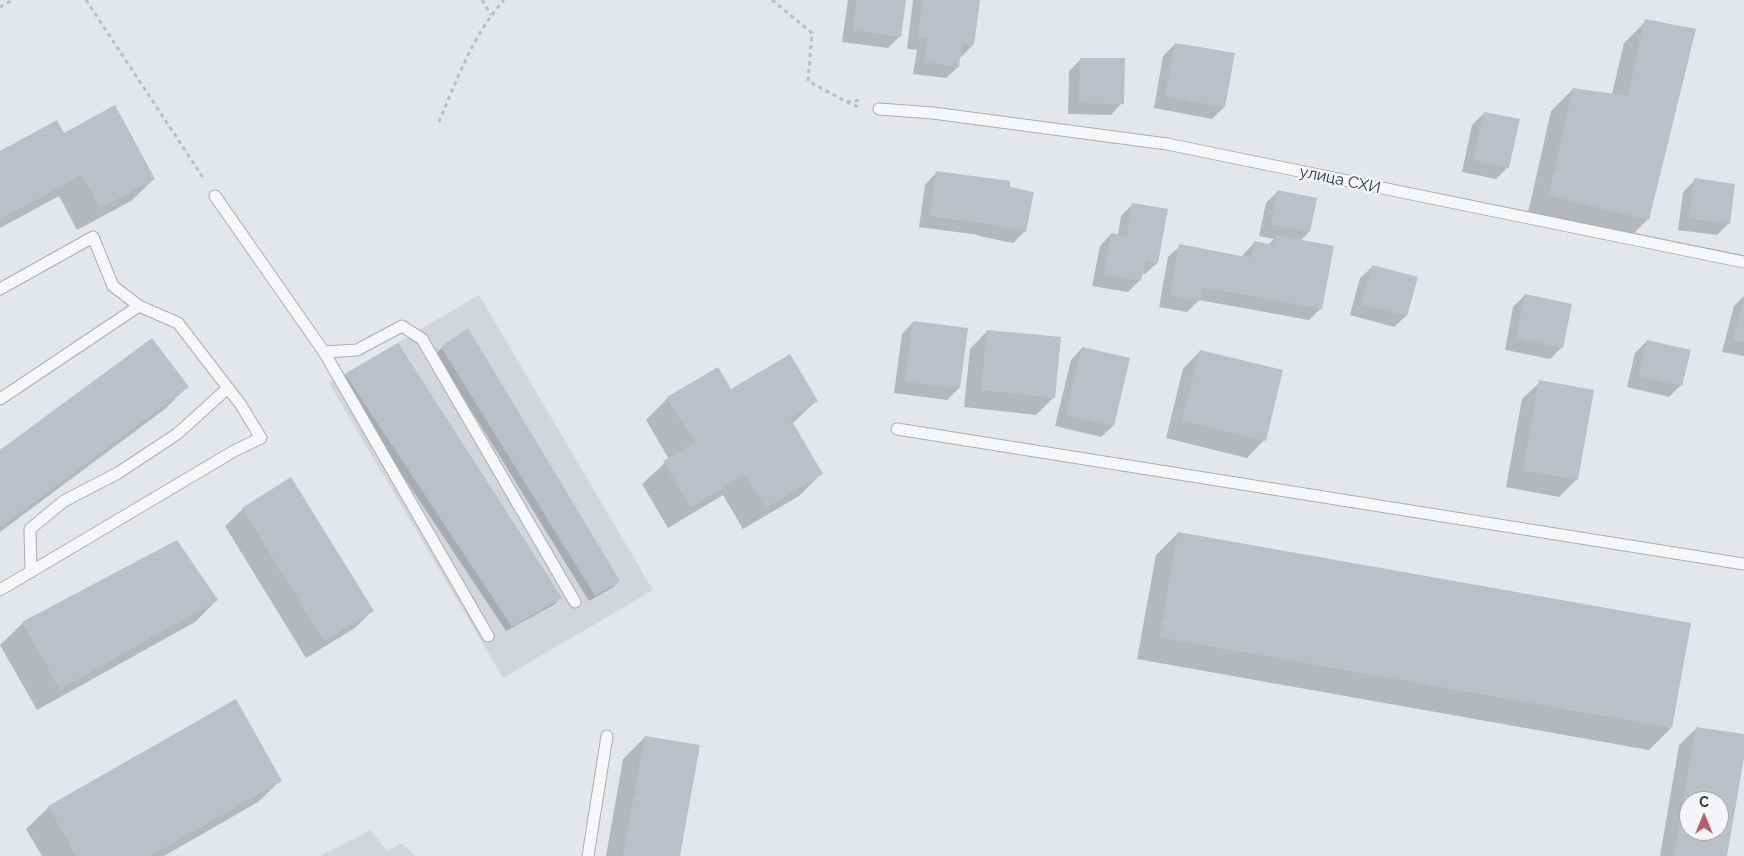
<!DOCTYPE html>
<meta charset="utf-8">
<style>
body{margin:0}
#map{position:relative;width:1744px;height:856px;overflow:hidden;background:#e3e6ea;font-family:Raleway,sans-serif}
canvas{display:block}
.north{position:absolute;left:1679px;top:791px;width:50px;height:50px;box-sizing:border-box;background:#f3f5f7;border:1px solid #a4a8ae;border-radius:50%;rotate:0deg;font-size:14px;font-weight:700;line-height:20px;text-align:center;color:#2d3540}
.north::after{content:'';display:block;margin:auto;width:18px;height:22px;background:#c0586e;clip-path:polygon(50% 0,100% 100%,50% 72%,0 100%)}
</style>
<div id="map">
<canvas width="1744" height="856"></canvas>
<div class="north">С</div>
</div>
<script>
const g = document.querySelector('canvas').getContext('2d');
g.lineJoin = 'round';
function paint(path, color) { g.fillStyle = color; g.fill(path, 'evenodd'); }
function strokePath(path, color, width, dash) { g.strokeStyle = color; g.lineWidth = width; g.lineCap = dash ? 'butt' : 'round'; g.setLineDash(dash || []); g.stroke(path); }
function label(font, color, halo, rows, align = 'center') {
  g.font = font + ' Raleway,sans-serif'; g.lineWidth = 5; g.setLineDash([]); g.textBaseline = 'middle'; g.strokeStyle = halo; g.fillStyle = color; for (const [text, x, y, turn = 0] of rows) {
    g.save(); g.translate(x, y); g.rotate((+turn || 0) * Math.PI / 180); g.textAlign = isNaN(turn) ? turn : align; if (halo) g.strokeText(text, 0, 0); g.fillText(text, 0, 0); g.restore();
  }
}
paint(new Path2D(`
 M479,295l174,295 -150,88 -174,-295z
 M371,830l16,21 15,-8 13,13h-95z`), '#d2d6db');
paint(new Path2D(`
 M848,0h56l-4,36 -12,12 -46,-6z
 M913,0h66l-6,45 -12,12 -2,-1 -1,11 -12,11 -33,-4 4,-24 -10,-1z
 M1646,21l1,199 -22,22 -98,-25 24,-106 22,-22 39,5 12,-51z
 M1175,44l59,10 -10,53 -12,12 -58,-11 9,-52z
 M1081,59l41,44 -11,12 -43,-1 1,-43z
 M1484,113l24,54 -12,12 -34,-7 10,-47z
 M64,135l90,44 -23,22 -54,29 -18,-34 -59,32v-76z
 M936,173l72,15 17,43 -12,12 -34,-7v-1l-60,-8 6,-42z
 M1695,180l34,43 -12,12 -39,-5 5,-38z
 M1278,191l37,8 -6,33 -9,9 21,67 -12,12 -110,-20 -12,12 -28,-5 9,-50 12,-11 62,11 1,-2 11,-12 14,2 6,-6 -15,-3 7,-33z
 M1133,204l24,59 -12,11h-4l-1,6 -12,12 -36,-6 8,-40 11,-12 7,1 3,-19z
 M1372,267l34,49 -12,11 -44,-12 10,-37z
 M1525,295l37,52 -12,12 -45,-9 8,-43z
 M1744,296v60l-22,-4 12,-46z
 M913,322l46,66 -12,12 -53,-7 8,-59z
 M987,331l67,66 -18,18 -72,-8 6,-58z
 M1647,341l34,44 -12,12 -42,-10 8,-34z
 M397,345l163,253 -5,6 -49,27 -166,-250 6,-6z
 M442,348l176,233 -5,6 -24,14 -153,-248z
 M1082,348l31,78 -12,11 -46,-11 16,-66z
 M1200,351l64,89 -17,18 -81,-20 17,-69z
 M717,369l13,22 86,10 -24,23 30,49 -23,23 -56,33 -20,-34 -55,33 -26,-44 27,-25 -23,-39 22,-22z
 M1540,382l36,98 -17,17 -53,-10 16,-88z
 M187,387l-22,22 -165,123v-80z
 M243,509l129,102 -17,17 -49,30 -81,-132z
 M1178,533l493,195 -22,22 -512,-91 19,-104z
 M177,542l40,58 -22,22 -158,88 -37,-65 23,-22z
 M235,701l46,79 -23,22 -94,54h-122l-16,-27 23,-22z
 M1697,728l47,8v14l-18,106h-66l19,-111zM1689,801h30v30h-30z
 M645,737l34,119h-73l17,-97z`), '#0003');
paint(new Path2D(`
 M857,0h49l-5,37 -48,-7z
 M923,0h57l-6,45 -12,-2 -3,24 -35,-5 4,-23 -10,-2z
 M1645,19l51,10 -47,191 -100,-25 24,-107 55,8z
 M1175,43l60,10 -10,54 -60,-10z
 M1080,58h45l-1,46 -45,-1z
 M115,105l40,74 -55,29 -18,-33 -82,44v-68l57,-31 7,13z
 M1484,112l36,7 -11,49 -36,-8z
 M936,171l74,10v6l24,5 -8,40 -36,-7v-1l-60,-8z
 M1694,178l41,6 -5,40 -41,-6z
 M1277,190l40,8 -7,34 -39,-8z
 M1132,203l36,6 -10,54 -13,-2 -4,20 -37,-7 7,-41 16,3z
 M1276,235l58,11 -12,63 -120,-22 -2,14 -30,-6 9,-51 72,14 3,-17 20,4z
 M1372,265l46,12 -11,39 -46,-12z
 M1525,294l47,10 -9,44 -47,-10z
 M1743,300h1v42l-11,-2z
 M913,321l55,7 -8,60 -55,-6z
 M468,328l152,253 -25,15 -154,-249z
 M987,330l74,7 -6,61 -74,-8z
 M152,338l37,49 -189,140v-77z
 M1647,340l44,10 -9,36 -43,-10z
 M398,343l164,255 -50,29 -167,-253z
 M1082,347l48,11 -16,68 -48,-11z
 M1200,350l83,20 -17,71 -84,-20z
 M790,354l28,47 -28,17 33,56 -58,34 -20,-34 -54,33 -28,-46 32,-18 -28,-46 51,-30 13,22z
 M1539,380l55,10 -16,90 -55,-10z
 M291,477l83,134 -50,30 -82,-133z
 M1178,532l513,91 -19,105 -513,-91z
 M177,540l41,60 -158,89 -38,-67z
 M236,699l46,82 -132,75h-74l-28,-50z
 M1696,727l48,7v24l-17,98h-53zM1689,801h30v30h-30z
 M645,736l55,9 -20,111h-57z`), '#bbc0c6');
const service = new Path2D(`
 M879,109l54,4 234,31 577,118
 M215,196l109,156 33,-2 45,-24 20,13 153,263
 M0,289l93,-52 20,49 26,20 39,17 63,82 20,33 -27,13 -234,139
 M324,352l164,284
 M0,399l139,-93
 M897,429l847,135
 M31,572l-1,-43 34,-28 54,-28 59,-39 51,-46
 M588,856l19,-120`);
strokePath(service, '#a9adb4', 13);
strokePath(new Path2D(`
 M86,0l118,179
 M482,0l9,15
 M772,0l40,33 -4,48 39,21 14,6
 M0,7l12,-7
 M847,102l14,-2
 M439,122c18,-43 34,-87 65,-122`), '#babdc2', 3, [4, 4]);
strokePath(service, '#f6f7f9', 11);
label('16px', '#2d3540', '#f3f5f7', [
 ["улица СХИ",1340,180,12]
]);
</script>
